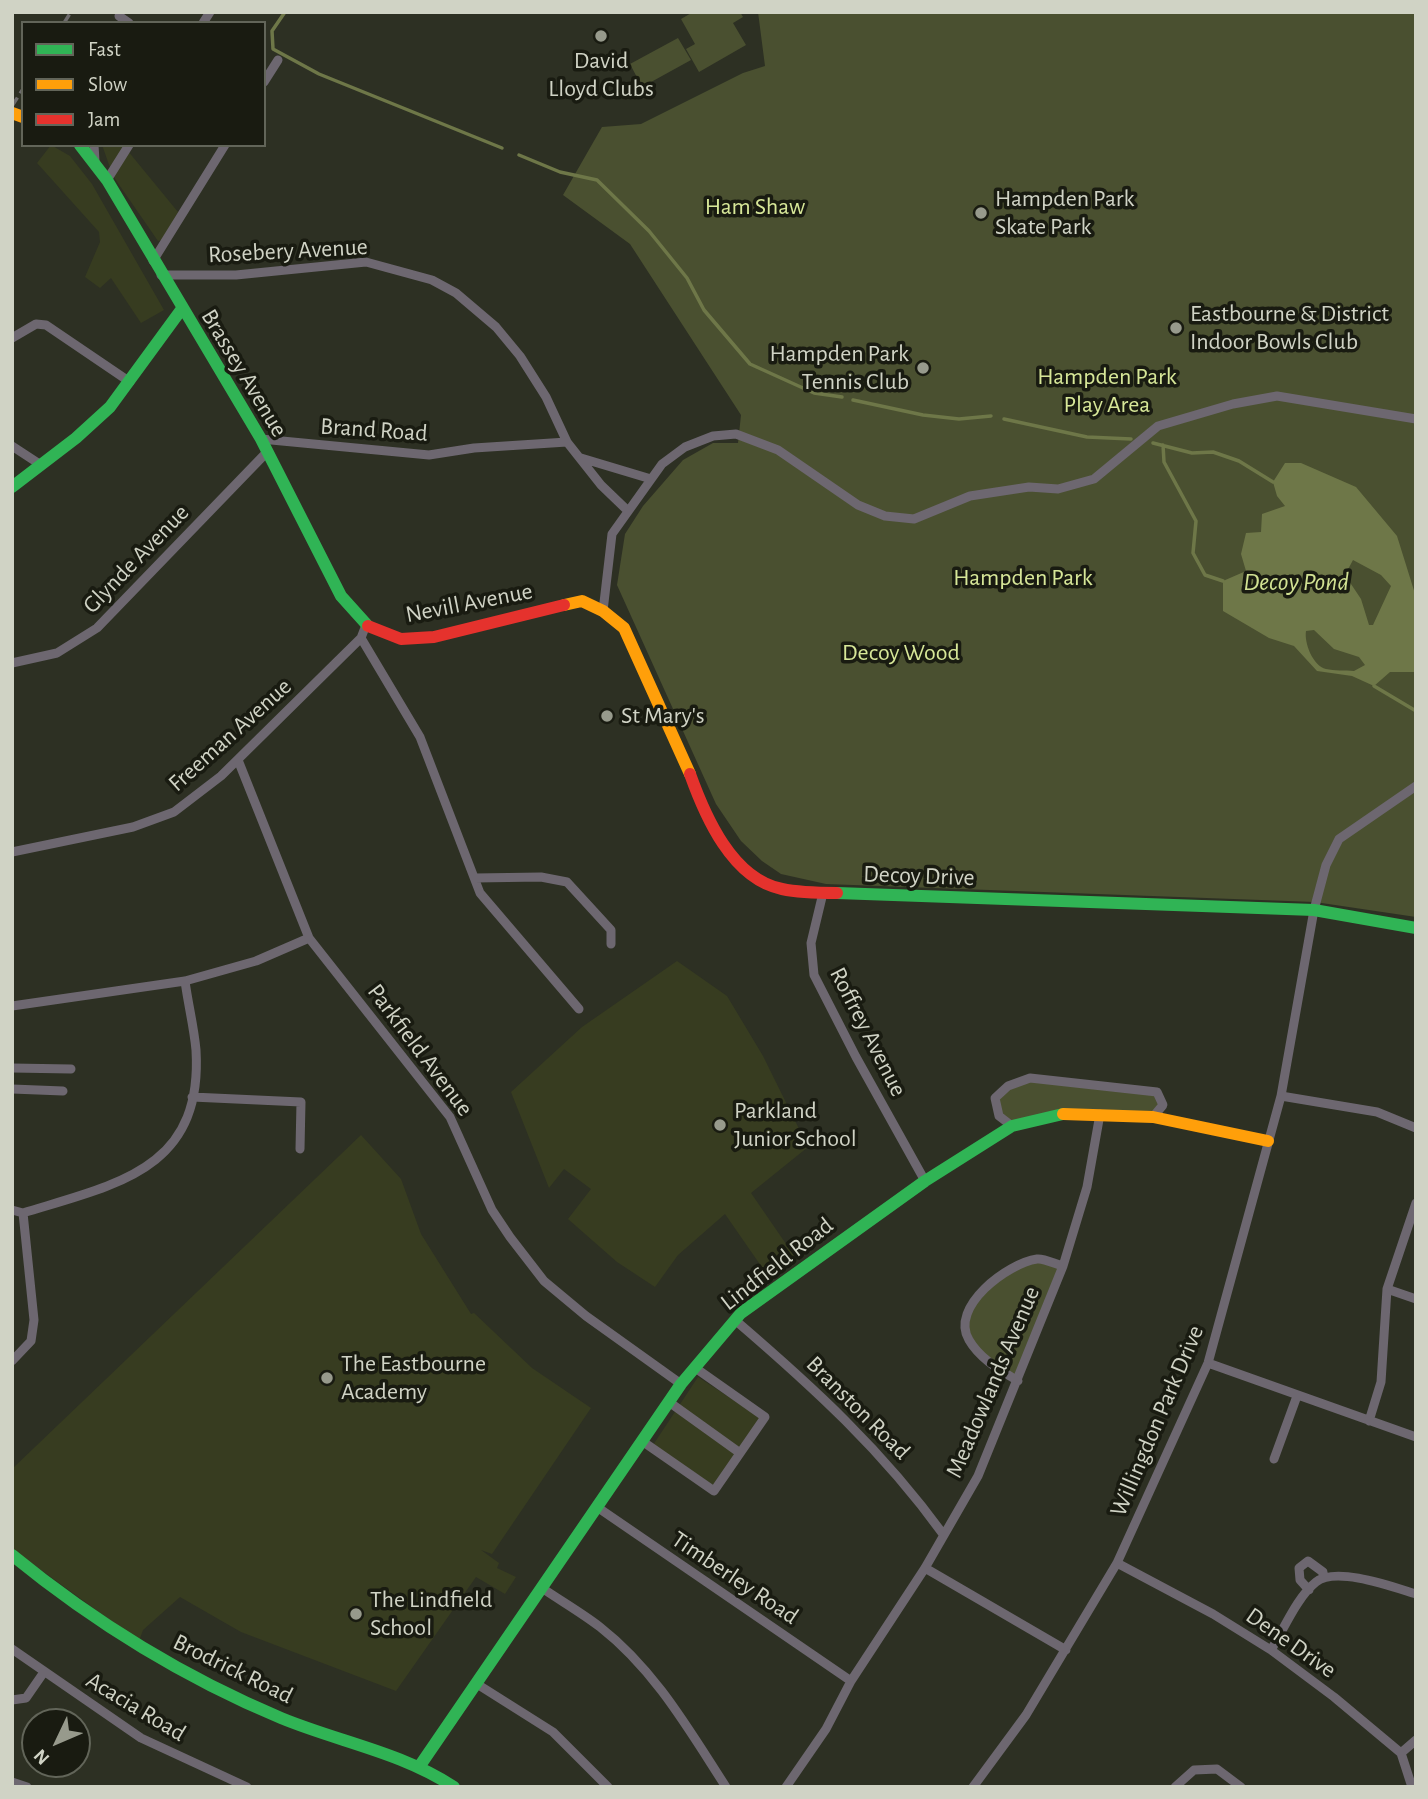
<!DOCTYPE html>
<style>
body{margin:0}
#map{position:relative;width:1428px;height:1799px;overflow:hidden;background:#2d3023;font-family:"Alegreya Sans",sans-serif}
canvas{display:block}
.frame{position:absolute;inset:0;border:14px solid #d0d3c5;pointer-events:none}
.legend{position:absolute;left:21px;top:21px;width:245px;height:126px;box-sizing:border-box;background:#191b11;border:2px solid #626559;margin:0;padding:9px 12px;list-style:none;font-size:21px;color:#d0d3c5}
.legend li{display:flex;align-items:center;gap:14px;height:35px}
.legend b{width:35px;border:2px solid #626559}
.north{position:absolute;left:21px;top:1708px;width:70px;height:70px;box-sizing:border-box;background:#191b11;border:2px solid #626559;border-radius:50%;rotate:226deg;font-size:19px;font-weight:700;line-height:28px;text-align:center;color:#d0d3c5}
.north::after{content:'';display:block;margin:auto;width:24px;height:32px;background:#979a8c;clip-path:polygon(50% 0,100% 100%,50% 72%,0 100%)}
</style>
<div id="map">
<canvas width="1428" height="1799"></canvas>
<div class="frame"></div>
<ul class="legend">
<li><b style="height:9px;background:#30b455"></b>Fast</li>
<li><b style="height:9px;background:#ff9f0a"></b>Slow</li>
<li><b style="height:9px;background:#e5322d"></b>Jam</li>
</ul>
<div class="north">N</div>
</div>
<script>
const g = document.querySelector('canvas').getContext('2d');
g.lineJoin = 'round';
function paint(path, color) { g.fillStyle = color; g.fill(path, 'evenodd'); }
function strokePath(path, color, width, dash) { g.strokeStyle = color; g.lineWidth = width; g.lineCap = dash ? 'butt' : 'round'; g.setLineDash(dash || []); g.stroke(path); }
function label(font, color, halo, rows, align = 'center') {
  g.font = font + ' "Alegreya Sans",sans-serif'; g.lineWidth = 7; g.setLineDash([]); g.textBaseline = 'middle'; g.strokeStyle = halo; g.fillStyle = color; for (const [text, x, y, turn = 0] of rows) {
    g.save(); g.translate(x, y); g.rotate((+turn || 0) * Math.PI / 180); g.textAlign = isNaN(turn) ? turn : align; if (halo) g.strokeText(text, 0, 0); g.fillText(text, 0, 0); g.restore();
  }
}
paint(new Path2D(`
 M51,145l19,11 22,28 72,126 -23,13 -30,-45 -11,10 -15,-11 15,-35 -1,-10 -62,-69z
 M102,145h21l55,67 -16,28 -4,1 -45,-65z
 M677,961l50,35 36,60 45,91 -57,46 44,64 -27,19 -43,-62 -47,41 -23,32 -38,-25 -49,-43 23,-30 -27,-20 -15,19 -38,-96 71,-65z
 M361,1135l40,44 20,55 50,80 3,-1 58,55 59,40 -99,146 -11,-4 18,13 -2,5 19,9 -11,17 -29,-17 -80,114 -155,-59 -61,-35 -37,33 -4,11 -127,-92v-80z
 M698,1377l63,41 -45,69 -63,-42z`), '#373c20');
paint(new Path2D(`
 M693,12h47l3,5 -10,6 13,22 -47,27 -13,-23 9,-5 -14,-25z
 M758,12h658v905l-101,-15 -489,-18 -45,-10 -19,-13 -21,-20 -25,-37 -99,-219 8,-51 18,-28 40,-46 30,-17h25l3,-28 -111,-171 -67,-49 39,-68 39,-3 102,-51 22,-7z
 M678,38l13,22 -49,27 -12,-23z
 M1030,1078l127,14 6,13 -10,12 -97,-3 -44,12 -13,-10 -4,-18z
 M1038,1259l25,7 -45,115 -18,-11 -33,-32 -1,-26 41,-41z`), '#4a5030');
paint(new Path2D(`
 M1285,463h16l55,24 41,49 19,61v75h-26l-16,14 -22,-10 -35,-5 -23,-25 -25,-8 -46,-27v-30l23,-10 -5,-17 5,-21 15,-1 1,-18 23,-8 -8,-10 -4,-14zM1353,560l28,15 10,11 -18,39h-4l-8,-26 -16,-24zM1314,630l20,19 25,8 6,8 -11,6c-9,-1 -20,0 -28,-2 -13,-3 -22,-26 -20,-38z`), '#6e7748');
strokePath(new Path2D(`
 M285,12l-13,19 1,18 46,25 183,74
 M519,155l41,17 37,8 52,51 38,47 17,32 46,54 64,29 28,4
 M853,400l70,15 36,4 32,-3
 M1004,419l83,18 44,2
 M1153,443l39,10 21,-1 26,9 34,21
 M1163,445l1,17 32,59 -3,32 12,22 18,6
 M1374,686l42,25`), '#6e7748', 3.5);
strokePath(new Path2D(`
 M119,16l10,7
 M203,23l7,-11
 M264,82l14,-22
 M94,145l1,16
 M107,180l22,-35
 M153,261l72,-116
 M161,275h75l130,-13 66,18 24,13 40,34 24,29 26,41 21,45 34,43 27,26
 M12,338l24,-14 10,1 84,57
 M261,439l168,16 45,-7 93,-6
 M12,446l29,19
 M581,458l70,21
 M603,611l9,-77 50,-70 23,-17 28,-11 23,-2 42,16 80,55 27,11 29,3 56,-23 59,-9 29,2 36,-10 64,-53 75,-22 44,-8 139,23
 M361,638l59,99 60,156 99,116
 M12,663l45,-10 40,-25 170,-176
 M238,760l71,178 141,179 42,93 18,27 34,44 42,35 95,68
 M12,852l121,-25 41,-15 47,-36 140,-138 5,-13
 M475,878l66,-1 26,5 44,48v14
 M823,893l-12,50 3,32 42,82 69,124
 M12,1006l173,-25 71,-20 53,-23
 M12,1068l59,1
 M12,1089l51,2
 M1281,1096l96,16 39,16
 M192,1097l109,5 -1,47
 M1012,1126l-13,-10 -4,-18 13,-12 22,-8 127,14 6,13 -10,12
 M12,1210l11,3c94,-29 180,-43 173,-163 -2,-23 -8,-46 -11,-69
 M1387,1289l29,10
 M735,1320c78,67 147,130 208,214
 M12,1361l19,-20 3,-21 -11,-107
 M1208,1363l208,74
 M1018,1381c-18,-11 -38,-22 -49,-41 -20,-33 39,-77 68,-81 7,-1 18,5 26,7
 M669,1402l71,51
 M1369,1421l12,-39 6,-93 29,-86
 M642,1441l72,50 51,-74 -71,-50
 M1274,1459l23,-63
 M597,1507l254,174
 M1117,1563l96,51 58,36 63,47 67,56 11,34
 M925,1568l141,82
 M542,1588c19,13 40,25 58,39 55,43 89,103 126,160
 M1309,1590l-9,-10 -1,-12 9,-7 15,11v6
 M12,1649l129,89 106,49
 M1271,1650c13,-21 26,-53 45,-68 20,-16 77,5 100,12
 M477,1684l76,48 55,55
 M12,1700l14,-2 18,-26
 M1401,1753l15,-13
 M12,1782l15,5
 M786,1787l40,-58 25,-48 74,-113 53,-92 85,-210 24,-79 13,-73
 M973,1787l53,-72 91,-152 91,-200 73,-267 33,-186 12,-45 13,-26 77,-53
 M1175,1787l19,-17 23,-1 24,18`), '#6d6770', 9);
strokePath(new Path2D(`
 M80,145l27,35 154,259 80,157 27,30
 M12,487l64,-49 34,-31 71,-97
 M837,893l477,17 102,18
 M12,1555c82,67 171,122 269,163 58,24 120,34 173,69
 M419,1767l262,-383 60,-71 184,-132 87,-55 51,-12`), '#30b455', 12);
strokePath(new Path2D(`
 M12,113l11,4
 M564,605l18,-4 21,10 21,17 66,146
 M1063,1114l90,3 115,24`), '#ff9f0a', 12);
strokePath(new Path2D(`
 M368,626l33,13 33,-2 130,-32
 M690,774c15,42 42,105 92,115 18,4 37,4 55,4`), '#e5322d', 12);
strokePath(new Path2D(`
 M64,23l7,-11
 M12,106l11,-17`), '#6d6b6c', 3.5, [10, 5]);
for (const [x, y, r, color] of [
 [601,36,7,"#979a8c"],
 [981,213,7,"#979a8c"],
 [1176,328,7,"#979a8c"],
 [923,368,7,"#979a8c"],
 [607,716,7,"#979a8c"],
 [720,1125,7,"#979a8c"],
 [327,1378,7,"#979a8c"],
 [356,1614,7,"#979a8c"]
]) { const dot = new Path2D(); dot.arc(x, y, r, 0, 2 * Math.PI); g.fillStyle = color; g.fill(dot); strokePath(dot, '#191b11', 2.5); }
label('24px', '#d0d3c5', '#191b11', [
 ["David",601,61,"center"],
 ["Lloyd Clubs",601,89,"center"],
 ["Hampden Park",995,199],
 ["Skate Park",995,227],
 ["Eastbourne & District",1190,314],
 ["Indoor Bowls Club",1190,342],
 ["Hampden Park",909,354,"right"],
 ["Tennis Club",909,382,"right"],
 ["St Mary's",621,716],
 ["Parkland",734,1111],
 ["Junior School",734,1139],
 ["The Eastbourne",341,1364],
 ["Academy",341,1392],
 ["The Lindfield",370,1600],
 ["School",370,1628]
], 'left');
label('24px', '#d7e798', '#191b11', [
 ["Ham Shaw",755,207],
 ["Hampden Park",1107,377],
 ["Play Area",1107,405],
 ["Hampden Park",1023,578],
 ["Decoy Wood",901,653]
]);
label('24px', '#d0d3c5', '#191b11', [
 ["Rosebery Avenue",288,251,-3],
 ["Brassey Avenue",244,373,59],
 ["Brand Road",374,430,4],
 ["Glynde Avenue",136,559,-46],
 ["Nevill Avenue",469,603,-11],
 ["Freeman Avenue",230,735,-42],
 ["Decoy Drive",919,876,2],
 ["Roffrey Avenue",868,1032,63],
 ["Parkfield Avenue",420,1050,53],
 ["Lindfield Road",777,1264,-38],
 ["Meadowlands Avenue",993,1382,-67],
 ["Branston Road",858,1408,45],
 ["Willingdon Park Drive",1157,1421,-67],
 ["Timberley Road",735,1578,34],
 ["Dene Drive",1291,1643,35],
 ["Brodrick Road",233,1669,26],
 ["Acacia Road",136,1707,31]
]);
label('italic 26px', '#d2e293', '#191b11', [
 ["Decoy Pond",1296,582]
]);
</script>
